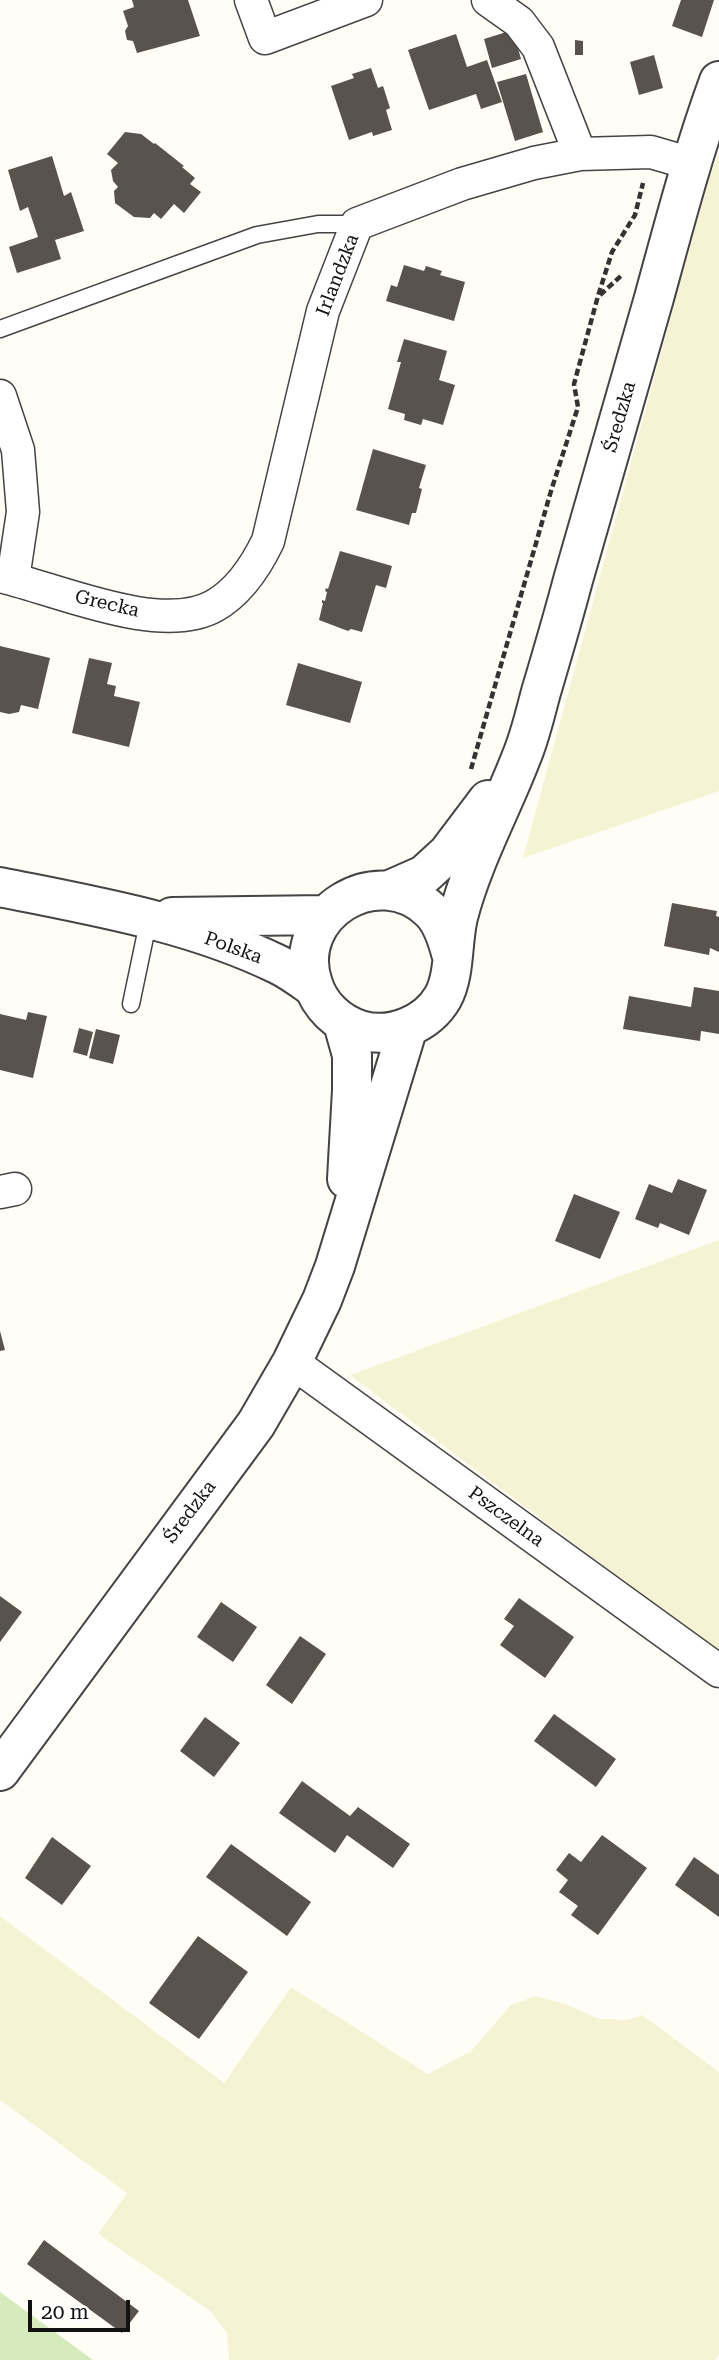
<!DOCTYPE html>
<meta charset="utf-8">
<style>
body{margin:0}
#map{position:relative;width:719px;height:2360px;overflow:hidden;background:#fffdf5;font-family:"Roboto Serif",serif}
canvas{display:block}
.scale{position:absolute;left:28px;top:2300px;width:102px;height:32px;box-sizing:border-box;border:4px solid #111;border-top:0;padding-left:9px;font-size:21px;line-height:24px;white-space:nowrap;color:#111;-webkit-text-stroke:5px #fff;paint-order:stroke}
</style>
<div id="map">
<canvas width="719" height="2360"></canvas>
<div class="scale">20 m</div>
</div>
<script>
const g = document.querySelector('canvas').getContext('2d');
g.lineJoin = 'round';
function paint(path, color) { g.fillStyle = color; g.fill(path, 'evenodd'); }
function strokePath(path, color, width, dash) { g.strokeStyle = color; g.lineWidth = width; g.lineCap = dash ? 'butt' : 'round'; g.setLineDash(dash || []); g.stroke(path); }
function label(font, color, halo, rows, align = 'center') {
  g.font = font + ' "Roboto Serif",serif'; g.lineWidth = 7; g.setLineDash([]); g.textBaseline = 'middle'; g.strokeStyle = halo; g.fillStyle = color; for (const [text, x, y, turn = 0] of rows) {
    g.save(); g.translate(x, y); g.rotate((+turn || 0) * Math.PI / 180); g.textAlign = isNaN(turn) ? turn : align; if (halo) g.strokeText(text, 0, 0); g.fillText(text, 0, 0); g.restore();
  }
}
paint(new Path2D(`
 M719,153v638l-196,67 185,-677z
 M719,1240v413l-369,-278z
 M0,1916l224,167 67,-96 137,87 43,-23 40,-46 24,-9 30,8 34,15 29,1 14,-5 77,57v282l-4,6h-486l-2,-27 -17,-22 -112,-77 29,-41 -127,-93z`), '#f6f3d4');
paint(new Path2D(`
 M0,2292l93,68h-93z`), '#d5ebbd');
paint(new Path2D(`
 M132,0h56l12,36 -63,17 -4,-12 -6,-1 -2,-9 3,-5 -5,-15 11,-4z
 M681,0h33l-12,37 -30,-11z
 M513,30l8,29 -29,9 -8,-29z
 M456,34l11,33 20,-7 15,42 -21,7 -5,-15 -47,16 -21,-60z
 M575,40l8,1v14h-8z
 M654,55l9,33 -24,7 -9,-33z
 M371,68l7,20 5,-2 7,22 -4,2 6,20 -19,6 -1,-4 -23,8 -18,-54 23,-8 -2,-4z
 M526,74l17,58 -28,9 -18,-59z
 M125,132l16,2 13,10 1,-1 29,23 -2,1 13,11 -5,6 11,8 -17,21 -10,-9 -13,15 -7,-6 -4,5 -16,-1 -19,-14 -1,-12 4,-4 -5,-6 -2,-11 7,-7 -11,-9z
 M52,156l12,40 7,-4 13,39 -29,9 6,19 -44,14 -8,-26 29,-10 -10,-30 -8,4 -12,-41z
 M404,265l20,6 2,-5 16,5 -2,4 25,7 -11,39 -68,-20 5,-16 6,2z
 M404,339l43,12 -8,29 16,5 -12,40 -20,-6 -2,6 -17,-5 1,-6 -17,-5 13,-47h-4z
 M373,449l53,16 -7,23 3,1 -6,24h-4l-3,12 -53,-15z
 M340,551l52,15 -6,22 -10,-3 -14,47 -11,-3 -3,2 -29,-11 4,-17h-1v-3l3,1 2,-9 -2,-1 1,-3 2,1z
 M0,646l50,12 -12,51 -17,-4 -2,7 -10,2 -9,-2z
 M89,658l23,5 -5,21 9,2 -2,10 26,6 -11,45 -57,-14z
 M298,663l64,19 -12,41 -64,-18z
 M672,903l45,8 -1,5 3,1v35l-9,-4 -1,7 -45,-9z
 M694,987l25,4v43l-18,-3 -1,10 -77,-12 6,-33 62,11z
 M28,1012l19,4 -14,62 -33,-8v-56l26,6z
 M79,1028l14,4 -6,24 -14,-4z
 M96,1029l24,6 -7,29 -24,-6z
 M678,1179l29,11 -18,45 -29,-12 -2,5 -23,-9 14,-35 23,9z
 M574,1194l46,18 -20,47 -45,-18z
 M0,1331l5,19 -5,1z
 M0,1596l22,16 -22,30z
 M519,1598l55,39 -29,41 -45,-33 14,-19 -10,-7z
 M221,1602l36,25 -24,35 -36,-25z
 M300,1636l26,18 -34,50 -26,-19z
 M554,1714l62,45 -20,28 -62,-46z
 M205,1717l35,26 -26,34 -34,-26z
 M302,1781l48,35 8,-9 52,37 -17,24 -46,-33 -12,18 -56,-40z
 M602,1835l45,33 -49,67 -27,-20 7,-9 -19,-14 9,-12 -12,-10 13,-17 12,9z
 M52,1837l39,29 -29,39 -37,-27z
 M231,1844l80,58 -24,34 -81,-59z
 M694,1857l25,18v42l-44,-32z
 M198,1936l50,36 -49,67 -50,-36z
 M44,2240l95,71 -17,22 -95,-69z`), '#5a524d');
const service = new Path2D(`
 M0,329l257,-94 61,-11h39
 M131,1004l18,-86`);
const minor = new Path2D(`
 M251,0l14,38 101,-38
 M488,0l31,22 19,25 42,107
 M0,396l18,54 5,62 -10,67
 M0,576c57,13 160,60 214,30 25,-14 42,-40 54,-65l55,-230 34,-87 105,-40 72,-21 46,-9 71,-2 41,12
 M0,1192l15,-3
 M292,1362l427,309`);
const tertiary = new Path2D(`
 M0,887c94,19 190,35 277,77 13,6 25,15 36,23
 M390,890l34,-15 24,-22 40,-53
 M172,917l154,-2
 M451,953c-4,-15 -9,-31 -20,-42 -53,-52 -142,3 -118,73 7,22 25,39 47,46 30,9 67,-5 83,-33 12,-22 9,-55 15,-80 14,-55 43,-107 63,-159 9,-21 14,-44 20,-66 11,-37 22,-74 32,-112 27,-94 54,-188 81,-282 20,-73 39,-146 65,-217
 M343,1023l9,32v35l-5,89
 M0,1771l256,-347 36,-62 30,-62 13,-34 73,-239`);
strokePath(service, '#444', 19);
strokePath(minor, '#444', 35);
strokePath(tertiary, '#444', 42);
strokePath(new Path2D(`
 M600,295l22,-20
 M471,769l80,-278 27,-84 -4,-23 24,-88 14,-44 23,-37 8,-32`), '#333', 4.5, [7, 3.5]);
strokePath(service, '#fff', 16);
strokePath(minor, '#fff', 32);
strokePath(tertiary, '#fff', 38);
label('19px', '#111', '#fff', [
 ["Irlandzka",338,275,-69],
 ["Średzka",620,417,-74],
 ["Grecka",107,604,13],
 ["Polska",233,948,20],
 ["Średzka",190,1512,-53],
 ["Pszczelna",506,1517,36]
]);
</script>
